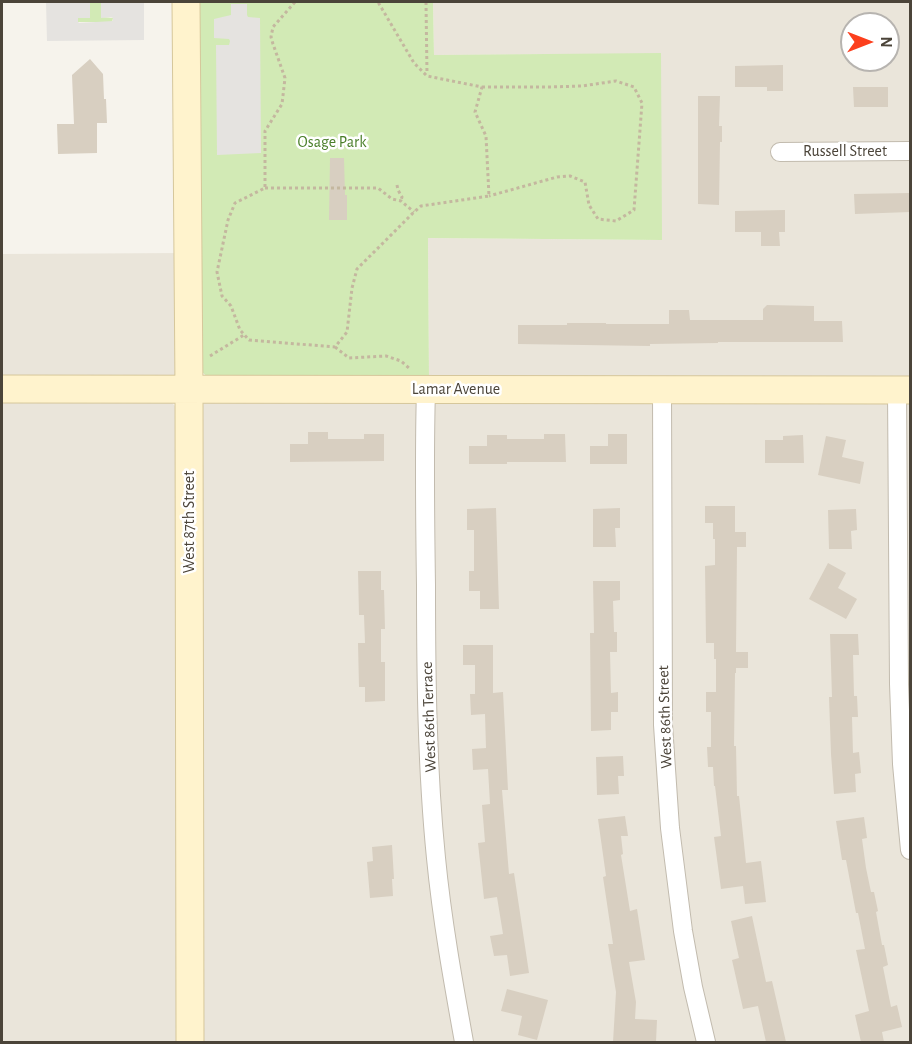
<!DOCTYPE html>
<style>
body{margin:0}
#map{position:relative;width:912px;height:1044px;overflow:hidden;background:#f6f3ec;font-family:"Alegreya Sans",sans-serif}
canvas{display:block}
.frame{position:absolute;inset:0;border:3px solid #4b4439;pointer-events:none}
.north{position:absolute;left:840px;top:12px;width:60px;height:60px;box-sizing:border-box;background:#fff;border:2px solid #b7b4b0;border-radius:50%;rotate:90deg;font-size:16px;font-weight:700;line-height:24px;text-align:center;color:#4b4439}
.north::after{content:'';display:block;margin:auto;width:21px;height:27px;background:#fc3f1d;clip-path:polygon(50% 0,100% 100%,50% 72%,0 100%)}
</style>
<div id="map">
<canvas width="912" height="1044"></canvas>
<div class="frame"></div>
<div class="north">N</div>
</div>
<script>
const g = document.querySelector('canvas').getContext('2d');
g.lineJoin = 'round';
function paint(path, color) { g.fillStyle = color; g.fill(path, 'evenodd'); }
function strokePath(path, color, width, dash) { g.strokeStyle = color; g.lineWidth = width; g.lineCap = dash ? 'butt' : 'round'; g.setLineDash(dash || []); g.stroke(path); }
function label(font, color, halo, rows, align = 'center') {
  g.font = font + ' "Alegreya Sans",sans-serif'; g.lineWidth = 5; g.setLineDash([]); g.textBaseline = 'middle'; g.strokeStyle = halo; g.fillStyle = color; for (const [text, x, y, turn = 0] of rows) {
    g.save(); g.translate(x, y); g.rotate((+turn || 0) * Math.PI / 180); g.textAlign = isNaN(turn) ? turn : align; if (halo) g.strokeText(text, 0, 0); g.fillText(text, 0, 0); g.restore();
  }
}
paint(new Path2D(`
 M433,2h477v377h-481l-1,-141 233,2v-186l-227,1zM852,24h36v36h-36z
 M181,253l-1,109 -6,15 -172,2v-125z
 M2,397l168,4 7,7 4,634h-179z
 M910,400v642h-712v-631l6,-8z`), '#eae5da');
paint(new Path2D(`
 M90,2h11v15l12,1 -1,4h-34v-4l12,-1z
 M196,2h237l1,53 227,-2 1,187 -234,-2 1,141 -219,-1 -6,-4 -3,-4z`), '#d2eab5');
paint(new Path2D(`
 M46,2h44v16h-12v4l1,1 34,-2v-3l-2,-1 -10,1v-16h43v38l-97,1z
 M231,4h16v11l1,2 12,1 1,135 -44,2 -1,-110h13l1,-4 -1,-2 -15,-1v-19l17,-4z`), '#e5e3e0');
paint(new Path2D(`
 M90,59l13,15 1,25h2l1,24h-10v30l-39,1 -1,-30h17l-2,-49z
 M783,65v26h-16v-4h-32v-21z
 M853,87h35v20h-34z
 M698,96h22l-1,30h3v16h-2l-1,63 -21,-1z
 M330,158h14l1,37h2v25h-18z
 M910,193v19l-55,2 -1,-20z
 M785,210v22h-6l1,14h-19v-14h-26v-21z
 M767,305l47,1v15h28l1,21h-125v1l-68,1v2l-132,-2v-19h49v-2h39v1h63v-14h20l1,10h73v-11z
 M308,432h20v7h36v-5h20v27l-94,1v-18h18z
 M544,434h21l1,28h-59v2h-38v-18h18v-11h20v4h37z
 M608,434h19v30h-37v-18h18z
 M803,435l1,28h-39v-23h18v-4z
 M826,436l20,4 -4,17 22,5 -4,22 -42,-9z
 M705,506h30v26h11v15h-9l-1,105h12v16h-12v5h-1l-1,73h2l1,50h2l7,67 15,-2 5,41 -21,2 -2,-18 -22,3 -7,-52 7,-1 -6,-50h-1l-1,-19h-5l-1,-20h4v-35h-5v-20h10v-33h-2v-16h-8l-1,-77 10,-1v-26h-2v-16h-8z
 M496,508l3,101h-19v-18h-11v-20h5v-41h-7v-21z
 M620,508v20h-5l1,19h-23v-38z
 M856,509l1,21 -6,1 1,18h-23l-1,-39z
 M828,563l18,10 -8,15 19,11 -11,20 -37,-20z
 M358,571h23v19h3l1,39h-4v33h4v39l-20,1v-15h-6l-1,-44h7l-1,-28h-5z
 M593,581h27v19l-7,1 1,31h3v20h-7l1,41 7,-1v20h-7v18l-20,1 -1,-98h4z
 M830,634h28l1,21h-6l1,41h3l1,21h-6l1,36 6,-1 2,21 -6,1 1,18 -22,2 -3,-40 -2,-57h3z
 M463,645h30v48l10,-1 5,98h-6l7,84 5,-1 15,100 -19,3 -3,-21 -13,1 -4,-20 13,-2 -6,-37 -13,2 -6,-56 7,-1 -3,-37 8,-1 -2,-35 -15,1 -1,-21 14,-1 -1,-34 -14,1 -1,-21h5v-29h-12z
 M623,756l1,20h-6l1,18 -22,1 -1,-38z
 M625,816l3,20h-7l2,18 -2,1 9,56 7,-2 8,51 -16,2 7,40 -1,17 22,1 -1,22h-43l3,-50 -8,-48h5l-10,-67 3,-1 -8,-57z
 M864,817l3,21 -5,1 4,29 5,24h3l4,19 -2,1 6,33h2l4,20 -5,2 8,40 6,-2 5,22 -20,5 2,10h-23l-6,-27 14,-4 -13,-61 9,-1 -7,-36h-2l-10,-53h-4l-6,-39z
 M392,845l2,34h-2l1,17 -23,2 -3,-36 6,-1 -1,-14z
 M752,916l14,66 6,-1 14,61h-20l-8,-36 -15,3 -11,-49 7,-2 -8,-37z
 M507,989l41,11 -11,40 -19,-5 4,-19 -21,-5z`), '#d8cfc1');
const street = new Path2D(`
 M780,152l130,-1
 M662,389l1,336 7,103 13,103 10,56 13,55
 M426,390c-2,65 -1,130 0,195 0,91 1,183 10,273 6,62 17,123 28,184
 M897,390l2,294 3,80 8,86`);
const secondary = new Path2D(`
 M186,2l3,386 1,654
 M2,389l908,1`);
strokePath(street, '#c2bbae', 20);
strokePath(secondary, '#d6c79b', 29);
strokePath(new Path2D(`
 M295,2l-22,25 -2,10 2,7 12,34 -3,26 -17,27v57l-30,15 -7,17 -11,52 5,24 9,10 9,24 9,10 86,7 12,-15 5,-44 5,-19 57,-57 7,-6 68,-10 -3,-60 -11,-24 7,-25 -55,-11 -13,-13 -36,-61
 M426,2l1,72
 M482,87h66l34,-1 34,-5 18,6 8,16 -8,107 -18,11 -18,-2 -9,-14 -4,-23 -15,-6 -13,1 -68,19
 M397,185l1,5 4,7 -1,3
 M265,188h113l14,11 9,2 13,11
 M335,347l14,11 37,-2 15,5 8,7
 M210,356l34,-21`), '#c4b79f', 3, [3, 3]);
strokePath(street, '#fff', 18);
strokePath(secondary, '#fff3cd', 27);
label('16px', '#4a7f2a', '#fff', [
 ["Osage Park",332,142]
]);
label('16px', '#4b4439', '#fff', [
 ["Russell Street",845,151],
 ["Lamar Avenue",456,389],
 ["West 87th Street",189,522,-90],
 ["West 86th Terrace",429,717,-92],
 ["West 86th Street",665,717,-92]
]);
</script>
